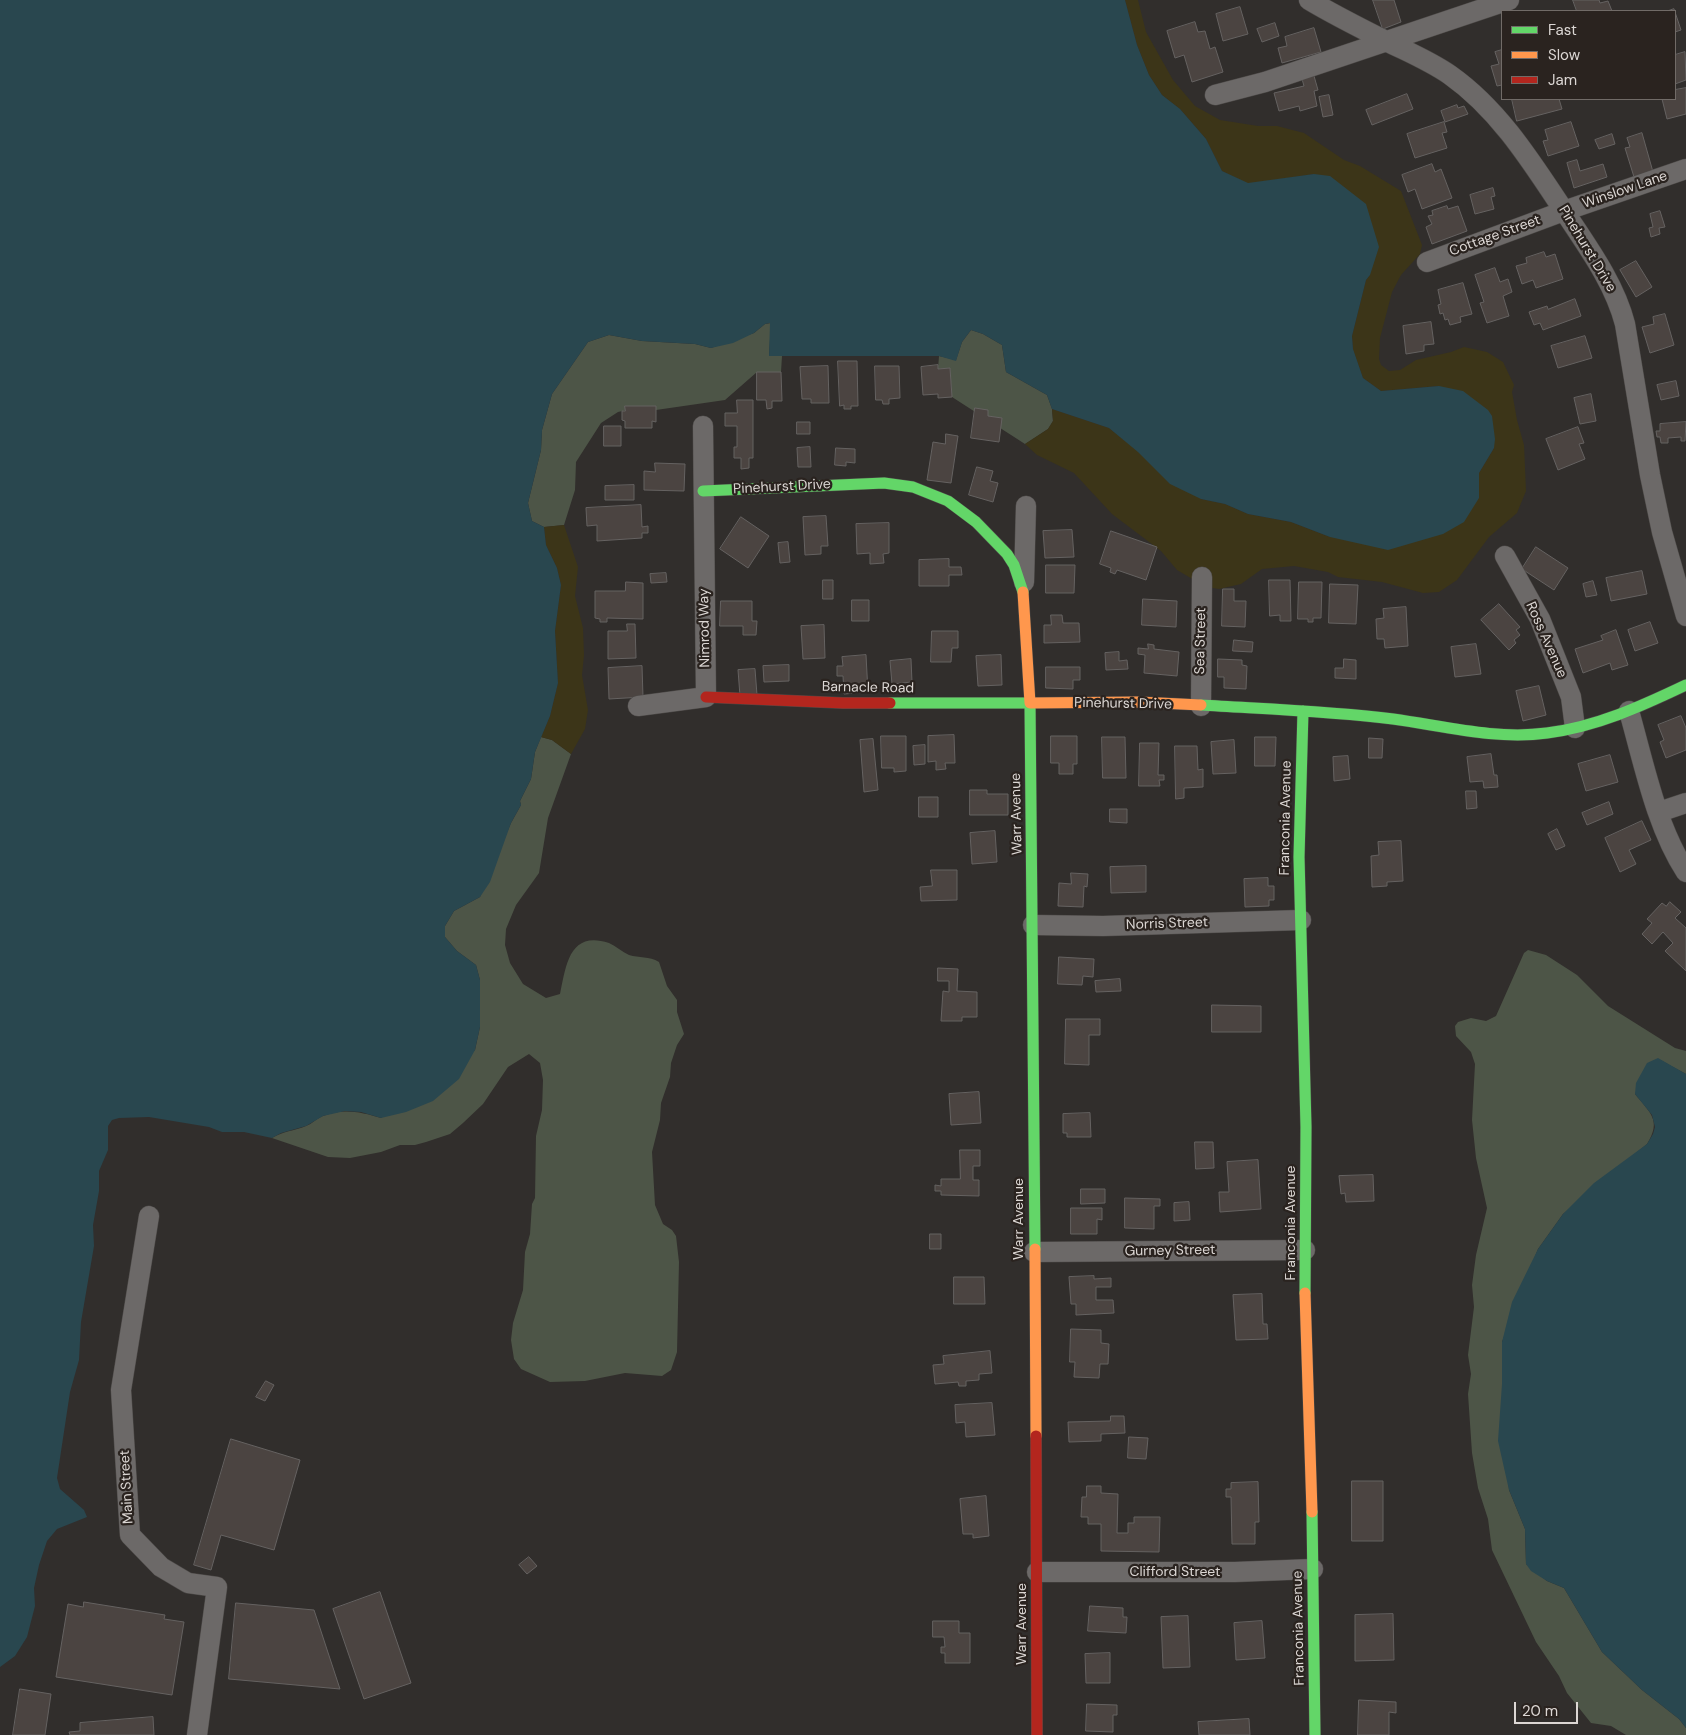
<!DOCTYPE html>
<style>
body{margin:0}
#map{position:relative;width:1686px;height:1735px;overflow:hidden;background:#312e2c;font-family:"DM Sans",sans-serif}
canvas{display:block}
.legend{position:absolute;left:1501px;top:10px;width:175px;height:90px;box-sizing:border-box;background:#2a231f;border:1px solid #716b67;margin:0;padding:6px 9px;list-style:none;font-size:15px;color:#dcd7d4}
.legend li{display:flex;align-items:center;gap:10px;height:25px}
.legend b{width:25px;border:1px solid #716b67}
.scale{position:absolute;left:1514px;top:1702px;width:64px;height:22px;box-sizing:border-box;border:2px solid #dcd7d4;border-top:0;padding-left:6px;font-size:15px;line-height:18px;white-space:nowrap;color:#dcd7d4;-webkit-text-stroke:4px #2a231f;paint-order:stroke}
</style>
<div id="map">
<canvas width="1686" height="1735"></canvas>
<ul class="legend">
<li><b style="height:6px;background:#63d668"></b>Fast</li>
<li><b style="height:6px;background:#ff974d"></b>Slow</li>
<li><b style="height:6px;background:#b3261e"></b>Jam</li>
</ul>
<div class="scale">20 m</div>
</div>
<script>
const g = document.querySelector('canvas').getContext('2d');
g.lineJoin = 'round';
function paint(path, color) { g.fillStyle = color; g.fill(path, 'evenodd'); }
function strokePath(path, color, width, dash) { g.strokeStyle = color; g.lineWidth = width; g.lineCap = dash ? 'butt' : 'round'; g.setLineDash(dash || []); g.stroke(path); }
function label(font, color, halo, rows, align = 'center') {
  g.font = font + ' "DM Sans",sans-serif'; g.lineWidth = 4.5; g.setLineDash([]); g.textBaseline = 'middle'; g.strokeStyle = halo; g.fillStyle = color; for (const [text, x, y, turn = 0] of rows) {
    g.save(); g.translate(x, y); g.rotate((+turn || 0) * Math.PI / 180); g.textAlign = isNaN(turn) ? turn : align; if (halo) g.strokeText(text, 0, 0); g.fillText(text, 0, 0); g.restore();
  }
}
paint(new Path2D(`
 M771,323l-2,33h13l-1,16h-24l-32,28 -69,10 -21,-2 -17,4 -17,11 -25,39 -1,28 -11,35 -20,2 -12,-6 -4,-18 13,-53 1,-20 10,-36 36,-52 21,-7 33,6 53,3 16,4 43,-15 11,-9z
 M971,330l12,4 19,11 4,27 41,23 5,14 1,12 -5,8 -23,15 -73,-47 -2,-29 -12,1 1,-13 17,4 6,-18z
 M541,737l11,3 19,14 -23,64 -9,55 -23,32 -10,24 -1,16 5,18 13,21 23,14 14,-4c6,-28 9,-64 49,-51 7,3 13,9 20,12 10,3 20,1 30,7l8,24 10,14v12l7,22 -7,11 -6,18 -1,14 -9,26 -1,17 -8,32 3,53 8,19 9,6 4,6 3,26 -2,90 -6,18 -9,6 -37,-3 -40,8 -35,1 -29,-13 -7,-10 -3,-19 2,-17 10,-33 2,-38 5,-18 2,-30 3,-6 1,-62 6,-26 1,-30 -3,-17 -11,-9 -21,13 -25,37 -20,19 -13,11 -24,8 -11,3h-15l-19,7 -31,6 -22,-1 -56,-19c11,-7 22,-7 34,-12 6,-2 11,-8 17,-10 20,-8 38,-4 58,2l94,-68 5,-23v-47l-4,-15 -19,-14 -12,-14v-11l9,-15 26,-14 31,-74 10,-18 -1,-4 11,-22 4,-27z
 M1528,950l18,5 31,20 31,31 67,42 11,3v23l-28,-15 -23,35c15,19 27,26 12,50l-84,70 -25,35 -36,93v42l7,106 16,39 1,35 21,17 17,7 38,64 40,38 37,29 7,9v7h-60l-15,-9 -20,-3 -24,-30 -8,-17 -23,-34 -44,-92 -4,-31 -10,-31 -6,-35 -4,-59 3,-20 -3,-19 6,-48 -2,-22 4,-30 11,-47 -11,-50 -4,-38 3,-56 -4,-12 -15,-16 -1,-10 3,-4 13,-4 15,3 10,-5 28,-63z`), '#4d5547');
paint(new Path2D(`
 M1125,0h13l8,32 27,48 22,26 25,14 38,6h19l27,7 40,27 16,6 41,25 21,54 -2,9 -19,21 -9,17 -12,46 -1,21 2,6 8,6 11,-1 16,-10 35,-8 13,-5 23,5 16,10 11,23 -2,7 5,28 7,25 2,46 -9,22 -28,24 -32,43 -18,12 -16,1 -41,-11 -44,-5 -10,-5 -34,-6 -32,3 -21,15 -22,5 -13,-2 -29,-17 -16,-19 -49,-37 -38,-41 -37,-18 -12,-11 23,-15 5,-8 -1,-12 57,19 92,71 24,5 23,10 43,8 39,15 149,-39v-25l15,-25 -55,-62 -58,5 -18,-13 -10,-28 -1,-14 14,-56 4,-5 -56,-101 -66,10 -26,-13 -16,-32 -26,-30 -18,-14 -13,-20 -12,-30z
 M564,525l14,42 -3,29 8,32 1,27 -2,20 6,35 -3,19 -14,25 -19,-14 -11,-3 9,-21 8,-33 -3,-52 6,-46 -4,-17 -11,-23 -2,-18z`), '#3c3518');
paint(new Path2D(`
 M0,0h1125l12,45 12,30 13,20 18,14 26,30 16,32 26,12 66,-9 16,2 36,28 13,43 -9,28 -4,5 -14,56 1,13 10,29 18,13 58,-5 24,5 25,19 4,6 3,23 -1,9 -15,25v25l-15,24 -21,12 -55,16 -58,-13 -39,-15 -43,-8 -23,-10 -24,-5 -31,-15 -32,-32 -29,-24 -57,-19 -5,-14 -41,-23 -4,-27 -19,-11 -12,-4 -9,12 -6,19 -17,-5h-170l1,-33 -5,1 -11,9 -21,10 -22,5 -16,-4 -53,-3 -33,-6 -21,7 -36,52 -10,36 -1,20 -13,53 4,18 12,6 2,18 11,23 4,17 -6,46 3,52 -8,33 -15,36 -4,27 -11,22 1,4 -10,18 -21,59 -10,15 -26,14 -9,15v11l12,14 19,14 4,15v47l-5,23 -16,29 -26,22 -27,11 -25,6 -20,-6 -16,-1 -22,5 -17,10 -25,7 -9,5 -28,-6h-22l-13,-5 -60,-10 -30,1 -7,2 -4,6v24l-9,21v20l-6,34 1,21 -13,76 -2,38 -9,32 -13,86 3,11 24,21 3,7 -30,12 -10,12 -8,24 -5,23 1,18 -8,31 -12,19 -15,11z
 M1658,1058l28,16v654l-7,-9 -37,-29 -40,-38 -38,-64 -17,-7 -16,-10 -5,-7 -1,-35 -16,-39 -11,-49 4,-57v-42l10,-40 26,-53 25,-35 31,-31 53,-39 6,-10 2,-7 -3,-12 -17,-21 1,-11 11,-20z`), '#29474f');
const building = new Path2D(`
 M1373,0h21l7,22 -18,7z
 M1573,0h26l1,3 8,-2 4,10h-35z
 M1240,7l8,27 -25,7 -7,-27z
 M1674,9l7,21 -6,2v-21h-7z
 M1195,22l3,10 7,-1 5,18 5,-2 8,25 -31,10 -8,-27 -9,3 -8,-27z
 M1275,23l4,13 -17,6 -5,-13z
 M1314,28l7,24 -39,11 -4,-15 9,-2 -2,-9z
 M1502,50v35l-5,1 -6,-20 8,-2 -4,-12z
 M1685,52l1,28 -11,4v-29z
 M1314,76l4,14 -4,1 3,15 -17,5 -1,-5 -20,5 -5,-18 30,-7 -2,-7z
 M1686,88v26l-19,5 -5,-20h13v-9z
 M1407,94l6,15 -41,16 -6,-15z
 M1329,95l4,20 -10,2 -4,-20z
 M1512,99h47l3,10 -45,12z
 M1457,105l1,3 6,-2 4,8 -23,8 -4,-11z
 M1444,122l3,10 -5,1 5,15 -32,10 -8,-24z
 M1571,122l8,24 -31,10 -5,-15 5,-1 -3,-10z
 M1642,133l11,39 -19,5 -9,-29 5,-1 -3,-9z
 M1612,134l3,10 -16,5 -4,-9z
 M1577,160l3,11 23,-7 4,13 -33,11 -7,-25z
 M1432,164l3,8 6,-3 11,29 -30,11 -7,-20 -7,3 -6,-17z
 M1493,188l2,8 -4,1 3,12 -19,5 -5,-19z
 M1447,206l1,3 10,-3 9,25 -35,13 -6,-17 6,-3 -4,-8 5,-1 -1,-4z
 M1660,211l5,16 -6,1 1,6 -9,3 -2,-9 4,-1 -3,-13z
 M1544,252l2,5 9,-3 8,25 -27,9 -3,-8 -11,4 -6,-18 11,-3 -1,-5z
 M1636,261l16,26 -16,10 -16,-27z
 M1495,268l5,14 8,-3 4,13 -9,4 6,20 -22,7 -7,-20 4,-1 -9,-27z
 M1463,283l9,31 -12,3 1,5 -11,3 -2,-6 -3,1 -2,-7 -3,1 -2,-9 3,-1 -3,-14z
 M1575,299l6,17 -38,14 -3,-7 -6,2 -5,-13 18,-6 1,3z
 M1665,314l9,31 -24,8 -8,-26 12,-3 -1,-7z
 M1431,322l3,22 -10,1v6l-18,3 -3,-28z
 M1585,336l7,22 -34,10 -7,-22z
 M838,361h19l1,45h-7v3h-7v-4l-4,1z
 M938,365v4l12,-1 2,29 -14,1v-4l-15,1 -2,-28z
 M828,366l1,37h-18v-4h-9l-2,-32z
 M875,366h24l1,32 -11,1v5h-6l-1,-4h-6z
 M757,372h24l1,29h-10v7l-5,1 -1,-9h-9z
 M1676,381l3,15 -18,4 -4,-15z
 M1591,394l5,27 -16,3 -6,-26z
 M737,400h16v58h-4v10l-8,1v-11h-7v-11h3v-21h-12v-13h12z
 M625,406h31v16l-4,-1v7h-27v-7l-3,-1v-9h3z
 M975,408l13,2v6l14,2 -3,24 -28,-4z
 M797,422h13v12h-13z
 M1686,422l-1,19h-4v-4l-13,1v5h-7l-1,-6h-3l-1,-6h4v-7z
 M604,426h17v20h-17z
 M1578,427l6,16 -5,1 6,15 -27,11 -12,-31z
 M946,434l12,2 -7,47 -24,-3 6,-38 12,2z
 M810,447l1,20h-13l-1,-19z
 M836,448l19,1v14l-9,-1v4l-11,-1z
 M655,463l30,1 -1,27 -40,-1v-19l11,1z
 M977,467l16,4 -3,10 8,2 -5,19 -24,-7z
 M634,485v15h-29v-14z
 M641,505l1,22 6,-1v7h-6v5l-45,3v-16l-10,1 -1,-18z
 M826,516l2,30h-7v8l-16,1 -2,-38z
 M741,517l28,19 -21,32 -28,-19z
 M889,523v30l-6,1 1,9 -14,1v-11l-13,1 -1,-30z
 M1072,530l2,27 -29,1 -2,-27z
 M1111,531l46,16 -11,33 -29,-10 -2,4 -5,-2 1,-4 -11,-4z
 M788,542l2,20 -10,1 -2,-20z
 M1536,547l32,21 -14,22 -32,-21z
 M949,559v8h12l1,8h-13v11h-30v-26z
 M1046,565h29l-1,28h-28z
 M1642,571l5,23 -36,7 -5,-23z
 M666,573l1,9 -16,1 -1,-9z
 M823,580h10v19h-10z
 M1269,580h21l1,41h-11v-6l-10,1z
 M1593,581l4,14 -11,2 -3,-13z
 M626,582l17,1v36l-36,-1v4h-7v-3l-5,-1v-27h30z
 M1299,582h23l-1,36h-8v4h-5v-3h-10z
 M1330,584l28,1 -2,39 -27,-1z
 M1223,589h11v12h12l-1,26 -23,-1z
 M1143,599l34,2 -1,26 -34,-2z
 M852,600h17v21h-17z
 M721,601h31v20h5l-1,14h-13v-9h-23z
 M1499,604l21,23 -4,3 4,5 -6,5 2,3 -7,7 -28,-30z
 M1406,607l2,39 -23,2 -1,-9h-7l-1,-20 8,-1 -1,-9z
 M1051,615h11l1,8h16l1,19 -36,1v-18h7z
 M1650,622l8,21 -23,8 -7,-21z
 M627,624h8l1,34 -28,1v-28h19z
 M824,625l1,33 -22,1 -2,-33z
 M1616,630l12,35 -16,5 -2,-7 -27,10 -8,-24 28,-9 -2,-4z
 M932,631h26v17h-6l-1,14h-20z
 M1234,640l19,2 -1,10 -19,-1z
 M1148,644l6,1v4l25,3 -2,24 -33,-3 1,-18 -7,-1v-6l10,1z
 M1476,644l5,30 -26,3 -4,-30z
 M1119,652v9l8,-1 1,9 -22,1 -1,-17z
 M866,655l2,37 -24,2 -1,-18h-6v-10h6l-1,-9z
 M1001,655l1,30 -24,1 -2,-30z
 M911,659l1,23 -20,2 -2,-23z
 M1218,659l24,1v5l5,1 -1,23 -22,-1v-11h-6z
 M1344,659l12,1v19l-21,-1v-10h8z
 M789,665v16l-25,1 -1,-16z
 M642,666l1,31 -34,2 -1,-31z
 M1046,667h34v13h-7v9l-27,-1z
 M755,669l2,26 -17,1 -2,-26z
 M1539,686l7,29 -23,6 -7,-30z
 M1681,716l5,12v22l-20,8 -6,-16 4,-2 -6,-15z
 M954,735l1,28h-10l1,6 -10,1v-9l-8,1v-26z
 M881,736h25v35l-12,1v-4h-12z
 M1051,736h26v28h-4v10h-14v-11h-8z
 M1102,737h23l1,41h-23z
 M1255,737h21l-1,29h-20z
 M1369,738l14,1 -1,19h-13z
 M873,739l5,51 -14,2 -4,-52z
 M1234,740l2,33 -23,1 -2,-32z
 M1140,743h19l-1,32h6v5h-5l1,6h-21z
 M925,745v19l-11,1 -1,-19z
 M1175,746h22l1,24 5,-1v18l-19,1v10l-8,1z
 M1491,754l3,21h3l1,12 -14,1 -1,-7 -13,1 -3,-25z
 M1610,755l8,27 -32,9 -8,-27z
 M1348,756l2,23 -16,2 -1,-24z
 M970,790h17v4h21v21h-38z
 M1466,791h10l1,17 -10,1z
 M919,797h19v20h-19z
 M1609,802l4,12 -26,11 -5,-12z
 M1110,809h17v14l-17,-1z
 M1642,821l9,19 -22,10 7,14 -16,8 -15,-34z
 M1557,829l8,17 -9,4 -8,-16z
 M995,831l2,31 -25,2 -2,-31z
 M1401,841l2,40 -16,1v4l-15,1 -1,-31 8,-1 -1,-13z
 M1146,866v26l-35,1 -1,-26z
 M931,870h26v30l-36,1 -1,-14 12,-1z
 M1071,873l17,1 -1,13 -3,-1 -1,21 -25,-1 1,-23 12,1z
 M1268,878v8h6v14h-5v6l-24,1 -1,-28z
 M1670,902l11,10 -6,6 11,10v43l-21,-20 8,-8 -10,-11 -11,12 -10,-10 10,-11 -5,-4 15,-16 4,3z
 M1059,957l35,2 -1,18 -10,-1 -1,9 -24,-1z
 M938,968l20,1 -1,22 20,1v25h-15v4h-21l2,-30 6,1v-11h-11z
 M1120,979l1,12 -25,1 -1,-11z
 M1212,1005l49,1v26h-49z
 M1066,1019h34v16h-11v30l-24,-1z
 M979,1092l2,31 -30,2 -2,-31z
 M1090,1113l1,24h-24v-4h-4v-19z
 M1195,1142h18l1,26 -18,1z
 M960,1150h20v16h-7v14h6v16l-38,-1v-4h-6v-6l6,1v-7h19z
 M1258,1160l3,49 -41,3 -1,-20h10l-2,-30z
 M1373,1175l1,26 -28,1 -1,-9 -4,1 -2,-18z
 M1081,1189h24v14l-24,1z
 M1125,1198l35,1v7h-6v23l-29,-1z
 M1189,1202l1,18 -16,1v-18z
 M1071,1208h31v12l-5,-1v15h-26z
 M930,1234h11v15h-11z
 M1094,1276v3l17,-1v9h-15v13h17l1,13 -38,2v-11h-5l-2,-27z
 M954,1277h30l1,27h-31z
 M1262,1294l1,30h4l1,15 -32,1 -3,-45z
 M1071,1329l30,1v13l8,1 -1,20h-8l-1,14 -25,-1 1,-15h-5z
 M990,1351l2,22 -13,1v6l-13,1v5h-7l-1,-4 -23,2 -2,-19 11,-1 -1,-8z
 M266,1381l8,4 -9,16 -9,-4z
 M992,1403l3,32 -29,2 -1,-15 -9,1 -1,-18z
 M1111,1416h13l1,17 -24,1v7l-32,1 -1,-20 42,-1z
 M1129,1437l19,1 -2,21 -18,-1z
 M231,1439l69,21 -26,90 -53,-15 -10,35 -17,-5z
 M1352,1481h31v60h-31z
 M1258,1482l1,40h-4v22h-23l-1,-47h-5v-8h5v-6z
 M1087,1486h14v7l17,1 -1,39h11v-10h6v-6h26l-1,35 -58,-1v-27h-13v-7h-7l1,-20h4z
 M986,1496l3,40 -16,2v-4h-10l-3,-35z
 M529,1557l8,9 -10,8 -8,-9z
 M380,1592l31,91 -47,16 -31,-90z
 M84,1602l81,13 -1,4 20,3 -12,73 -116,-18 12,-73 15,3z
 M236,1603l78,7 26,79 -111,-10z
 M1090,1606l33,2v9h4l-1,16 -38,-2z
 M1393,1614l1,46 -39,1v-46z
 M1188,1616l2,51 -27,1 -2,-51z
 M933,1621h26v12h11v30h-25v-10h-4v-6h4l-1,-10h-11z
 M1262,1621l3,37 -29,2 -2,-37z
 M1110,1653v30h-24l-1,-29z
 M20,1689l31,5 -6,41h-32z
 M1359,1700l37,2v11l-7,-1v23h-31z
 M1087,1704l30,1v10h-4v17l-27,-1z
 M153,1717l1,18h-84l-1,-3 11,-1v-8z
 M1249,1719l1,16h-51l-1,-13z`);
paint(building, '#4b4441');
strokePath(building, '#656261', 1);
const street = new Path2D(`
 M1309,0c25,15 51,28 77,41 22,11 44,20 64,34 51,36 84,91 118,142 22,33 47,68 57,107l25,151 12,57 24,84
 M1215,95l50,-13 244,-82
 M1427,262l137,-51 122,-42
 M1505,556l35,63 31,78 4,31
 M1024,582l2,-76
 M638,706l68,-9 -3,-271
 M1201,706l1,-129
 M1629,711c15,53 27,115 57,161
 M1659,812l27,-9
 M1033,925l70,1 198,-6
 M149,1216l-28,174 9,145 31,32 27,16 29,4 -20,148
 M1034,1252l271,-2
 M1037,1572h198l78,-3`);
const fast = new Path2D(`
 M703,491l181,-8 29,4 35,14 28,21 31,32 7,11 9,27
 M890,703h140l5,546
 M1201,705c64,4 128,6 192,14 51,7 103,21 154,14 49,-6 95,-27 139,-48
 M1303,711l-4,146 7,270 -1,166
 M1312,1512l3,223`);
const slow = new Path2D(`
 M1023,592l7,111 109,-1 62,3
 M1035,1249l1,187
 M1305,1293l7,219`);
const jam = new Path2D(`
 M706,697l137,6h47
 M1036,1436l1,299`);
strokePath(street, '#4c4947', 21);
strokePath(fast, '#4c4947', 12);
strokePath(slow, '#4c4947', 12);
strokePath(jam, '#4c4947', 12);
strokePath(street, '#6c6968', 20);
strokePath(fast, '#63d668', 11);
strokePath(slow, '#ff974d', 11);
strokePath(jam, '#b3261e', 11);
label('14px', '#dcd7d4', '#2a231f', [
 ["Winslow Lane",1625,190,-19],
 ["Cottage Street",1495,236,-20],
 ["Pinehurst Drive",1587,249,59],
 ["Pinehurst Drive",782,487,-3],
 ["Nimrod Way",705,628,-91],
 ["Ross Avenue",1546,640,66],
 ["Sea Street",1201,641,-89],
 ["Barnacle Road",868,688,1],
 ["Pinehurst Drive",1123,704,1],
 ["Warr Avenue",1017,814,-91],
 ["Franconia Avenue",1286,818,-89],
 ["Norris Street",1167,924,-2],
 ["Warr Avenue",1019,1219,-90],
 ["Franconia Avenue",1291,1223,-90],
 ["Gurney Street",1170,1251,-1],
 ["Main Street",127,1487,-93],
 ["Clifford Street",1175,1572],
 ["Warr Avenue",1022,1624,-90],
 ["Franconia Avenue",1299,1628,-91]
]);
</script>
